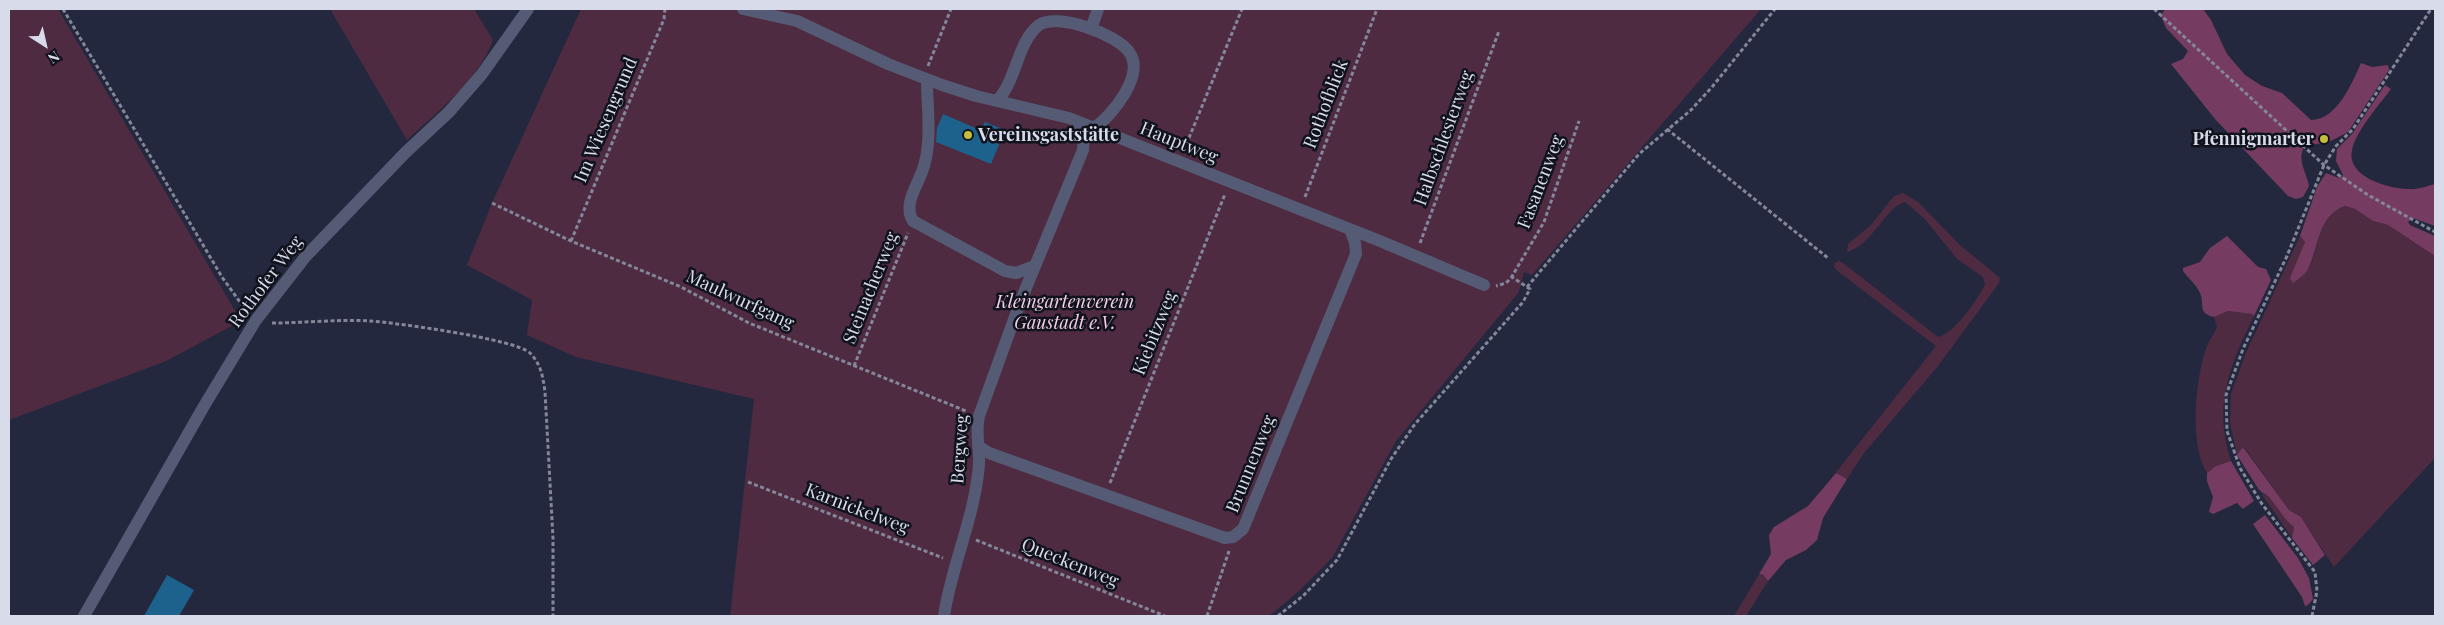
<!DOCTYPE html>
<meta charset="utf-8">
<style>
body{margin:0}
#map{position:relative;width:2444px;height:625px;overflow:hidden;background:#24283e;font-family:"Playfair Display",serif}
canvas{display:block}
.frame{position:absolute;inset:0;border:10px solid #d7dbea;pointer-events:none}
.north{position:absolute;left:20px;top:20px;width:50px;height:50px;-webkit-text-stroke:4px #10121c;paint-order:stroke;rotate:145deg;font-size:14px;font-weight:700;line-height:20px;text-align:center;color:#d7dbea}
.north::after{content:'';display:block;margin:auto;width:18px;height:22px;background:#d7dbea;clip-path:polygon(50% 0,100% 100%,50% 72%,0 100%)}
</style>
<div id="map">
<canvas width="2444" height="625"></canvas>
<div class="frame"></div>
<div class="north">N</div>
</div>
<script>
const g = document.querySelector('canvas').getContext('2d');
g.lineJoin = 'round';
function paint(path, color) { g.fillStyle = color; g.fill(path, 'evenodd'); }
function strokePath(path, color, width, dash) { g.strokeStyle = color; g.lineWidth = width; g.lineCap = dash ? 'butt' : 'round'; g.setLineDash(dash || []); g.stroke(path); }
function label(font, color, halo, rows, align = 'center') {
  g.font = font + ' "Playfair Display",serif'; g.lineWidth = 5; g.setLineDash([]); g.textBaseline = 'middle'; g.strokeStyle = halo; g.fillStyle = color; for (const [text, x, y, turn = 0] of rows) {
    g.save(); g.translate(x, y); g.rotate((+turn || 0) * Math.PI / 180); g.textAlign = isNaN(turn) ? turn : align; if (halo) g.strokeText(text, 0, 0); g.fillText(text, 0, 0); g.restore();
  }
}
paint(new Path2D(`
 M9,9h49l183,312 -75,40 -157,59z
 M330,9h144l19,31c-15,41 -55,71 -86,100z
 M581,9h1180l-229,266 -8,-3 -5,20 -123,149 -64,117 -34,34 -29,24h-539l24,-217 -178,-42 -49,-22 5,-35 -65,-35 25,-62z
 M1903,193l15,9 43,44 39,32 -1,5 -61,83 -74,87 -17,26 -10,-5v-3l99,-125 -96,-73 -6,-6 1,-4 4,-2 4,2 95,74c15,-2 41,-39 47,-53l-2,-7 -26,-18 -32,-40 -20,-17c-20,5 -32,43 -58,50l1,-8 23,-19 23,-29z
 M2345,206l10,3 18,12 15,4 47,31v202l-101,109 -33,-50 -12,-7 -45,-63 -7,8 -7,-33 1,-28 14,-39 55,-119 5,6 -12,40c4,-2 9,-5 12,-9 16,-19 8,-55 40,-67z
 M2228,311l24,3 2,2c-25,51 -41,90 -23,145l-15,5 -9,7c-18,-28 -12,-99 1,-129 2,-6 7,-11 9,-17l-3,-10z
 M2261,493l8,4 18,24 7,6 -2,11z
 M1761,574l7,7 -22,35h-12l24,-40z`), '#4f2b42');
paint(new Path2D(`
 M2165,9h38l8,11 16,34 18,21 17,11 20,7 29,27c26,0 41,-37 50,-57l11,4 16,-2 1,5 -4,6 -37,56 -21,11 -21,2c-11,12 1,28 3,41l-6,11 -7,2 -8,-3 -73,-77 -44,-55 12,-5 5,-8 -22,-23 -5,-12z
 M2385,85l6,4c-12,16 -35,42 -39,61 -6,27 37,39 57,39 9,1 18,-3 26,-5v42l-22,-8 -5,4 2,3 25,11v20l-47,-31 -15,-4 -18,-12 -10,-3c-28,10 -26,42 -37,63 -3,6 -10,10 -15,14l-3,-5 15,-36 -5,-6 17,-49 9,-14 13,5 4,-3 -7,-14 1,-12 15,-15z
 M2227,236l31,31 8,2 5,11 -17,36 -2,-2 -24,-3 -14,6c-17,-4 -9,-12 -14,-24 -4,-9 -12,-15 -17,-22v-3l17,-6 10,-14z
 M2243,447l46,63 12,7 24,38 -12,10 -21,-27 2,-11 -7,-6 -18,-24 -10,-7 -22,-35z
 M2231,461l23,40 -11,8 -6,-6 -24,11 -4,-2 4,-15 -6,-16v-8l9,-7z
 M1836,473l11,6 -24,39 -6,22 -11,10 -20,10 -18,21 -5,-6 -4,-1 12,-20 -2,-19 5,-8 34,-21z
 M2265,515l33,43 11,20 4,21 -5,6 -3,1 -3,-9 -49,-73z`), '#763b61');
paint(new Path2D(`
 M943,114l37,16 5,-8 20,8 -14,34 -55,-22 1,-14z
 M167,575l27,15 -15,26h-35z`), '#1d618d');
strokePath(new Path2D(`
 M63,9l159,268 25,35
 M2154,9l170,156 44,30 67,37
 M928,66l23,-57
 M1667,129l161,129
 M1184,150l58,-141
 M1305,197l72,-188
 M492,203l79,38 110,46 68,36 217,88
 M571,241l93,-222 1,-10
 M1420,243l79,-212
 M1511,278l33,-56 35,-101
 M1527,287l112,-133 52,-44 21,-23 63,-78
 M272,323c33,0 66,-4 99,-2 26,2 144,18 159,32 11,11 13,24 15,39l8,146v78
 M854,366l54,-133
 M748,482l195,76
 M1110,483l115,-289
 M976,540l189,76
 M1207,616l22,-65
 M1278,616l26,-21 33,-35 54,-101 24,-35 108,-122 7,-13 -18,-12 -6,6 -10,3
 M2312,616l5,-25 -2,-19 -53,-68 -22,-36 -13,-37 -1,-36 17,-46 44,-93 37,-91 12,-19 17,-17 78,-120`), '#838799', 3, [4, 2.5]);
strokePath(new Path2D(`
 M743,9l54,12 91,43 54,21 34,11 93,22 311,123 104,44
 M1091,29l7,-20
 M927,80c0,28 5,59 -3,86 -5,18 -22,38 -11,55l92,50 11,2 19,-7
 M997,101c20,-21 20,-59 42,-76 18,-13 79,10 90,27 17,22 -17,64 -35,76
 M978,446l11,7 236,85 8,-1 10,-8 113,-275 -1,-11 -4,-12
 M84,616l120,-210 52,-86 50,-64 99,-103 44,-41 33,-38 46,-65
 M944,616c6,-42 23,-81 31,-123 2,-12 5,-26 4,-38 -1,-14 -3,-26 0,-39l42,-116 62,-150 1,-15 -6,-13`), '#555b74', 12);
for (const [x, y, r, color] of [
 [968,135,5,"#c3bd3e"],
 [2324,139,5,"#c3bd3e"]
]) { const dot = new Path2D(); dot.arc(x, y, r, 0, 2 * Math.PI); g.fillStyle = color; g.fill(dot); strokePath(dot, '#10121c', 2); }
label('18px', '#d7dbea', '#10121c', [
 ["Rothofblick",1326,104,-69],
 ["Im Wiesengrund",606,120,-67],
 ["Halbschlesierweg",1444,138,-70],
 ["Hauptweg",1179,143,22],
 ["Fasanenweg",1541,182,-69],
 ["Rothofer Weg",266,282,-53],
 ["Steinacherweg",871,288,-68],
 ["Maulwurfgang",740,300,25],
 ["Kiebitzweg",1155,333,-68],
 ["Bergweg",960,449,-86],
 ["Brunnenweg",1251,464,-68],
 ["Karnickelweg",857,509,21],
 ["Queckenweg",1070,563,22]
]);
label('bold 18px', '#d7dbea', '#10121c', [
 ["Vereinsgaststätte",978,135],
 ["Pfennigmarter",2314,139,"right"]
], 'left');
label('italic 18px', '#f4cee4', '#10121c', [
 ["Kleingartenverein",1065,302],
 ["Gaustadt e.V.",1065,323]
]);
</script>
